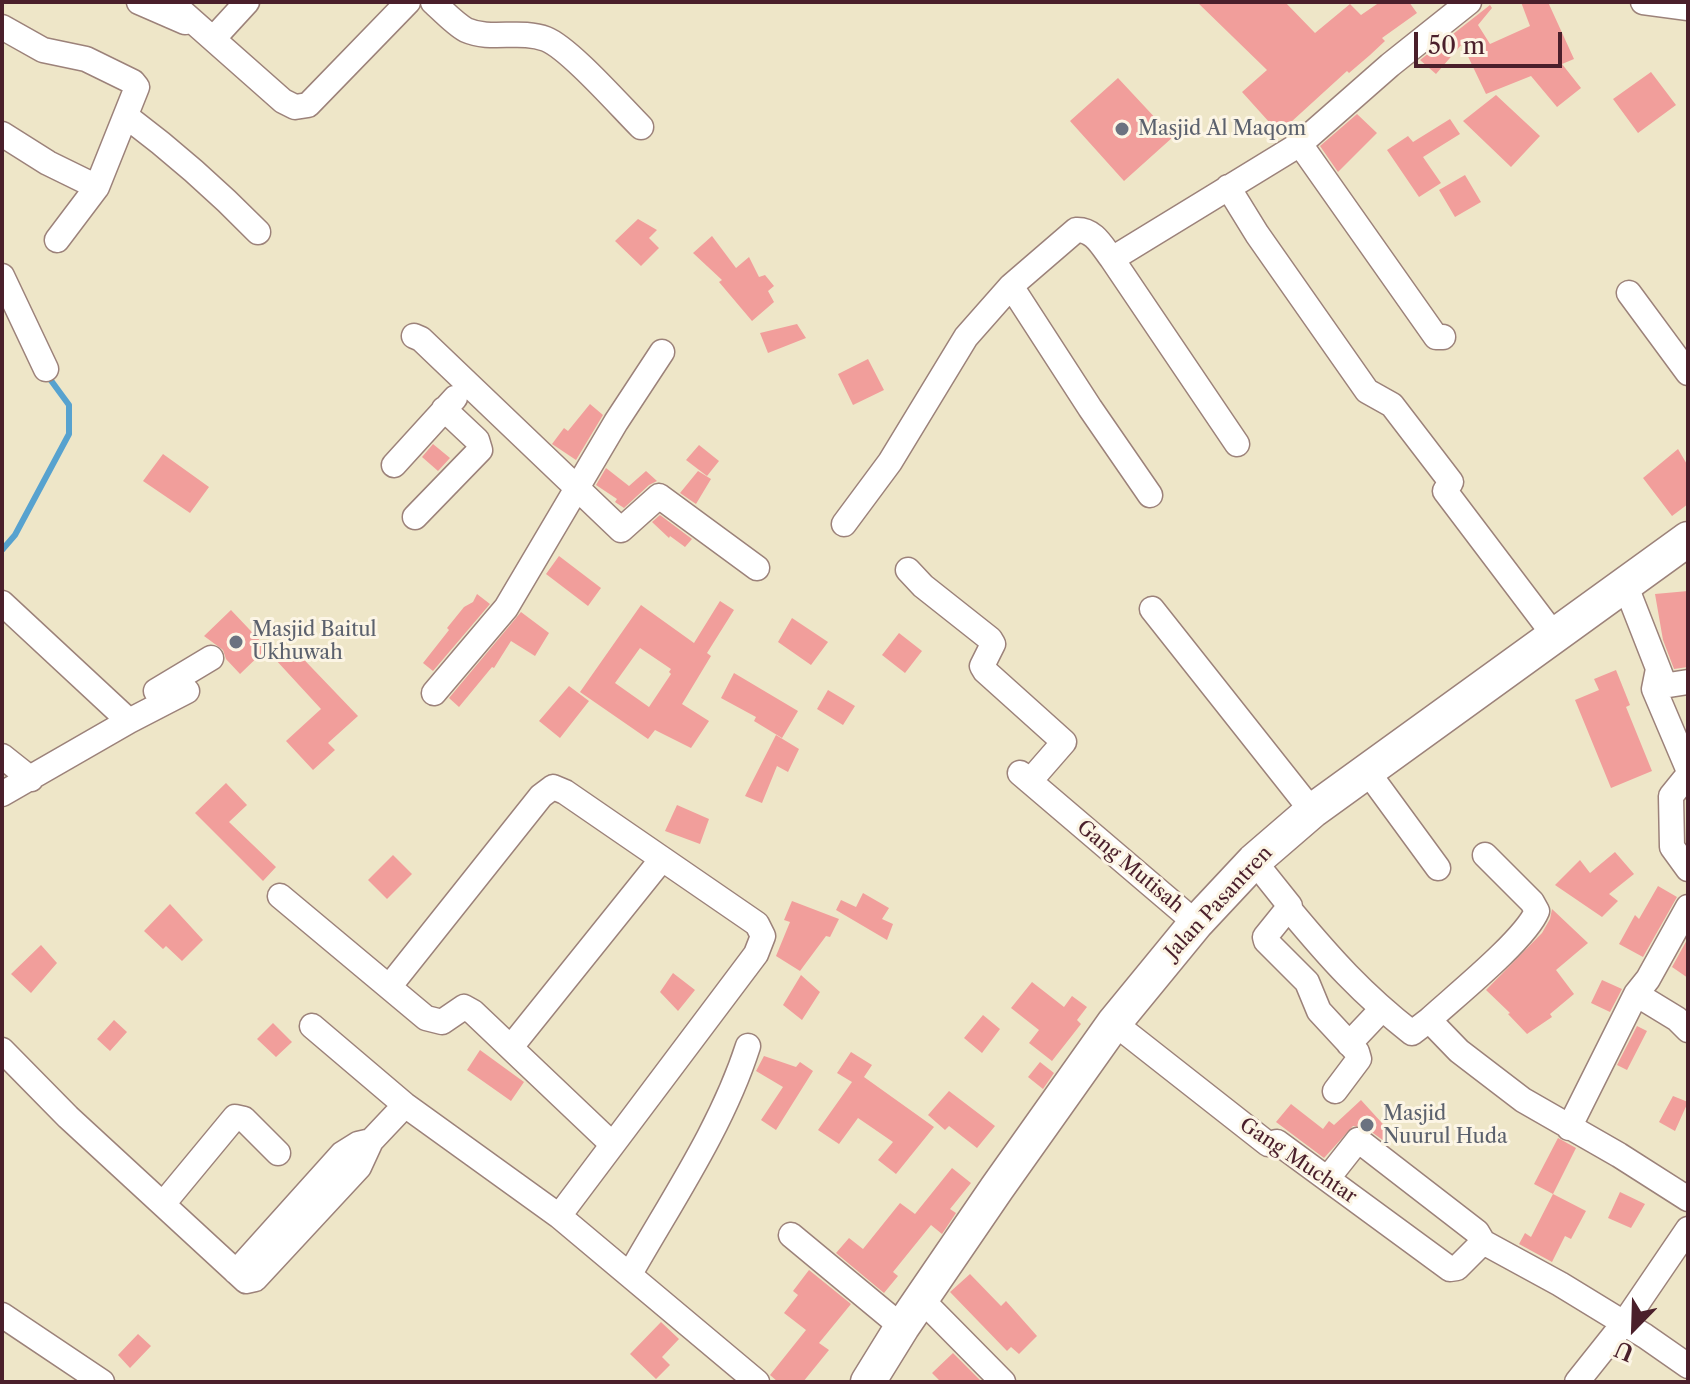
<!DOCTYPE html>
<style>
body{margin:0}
#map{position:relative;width:1690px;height:1384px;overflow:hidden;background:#eee6c8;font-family:"Libre Caslon Text",serif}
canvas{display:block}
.frame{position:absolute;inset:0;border:4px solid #4a1f2b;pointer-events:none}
.north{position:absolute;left:1594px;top:1288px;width:80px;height:80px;-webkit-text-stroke:6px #fcf5e5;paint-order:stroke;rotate:203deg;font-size:22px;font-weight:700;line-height:32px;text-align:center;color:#4a1f2b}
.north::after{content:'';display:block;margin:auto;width:28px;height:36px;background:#4a1f2b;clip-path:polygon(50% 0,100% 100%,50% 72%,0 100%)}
.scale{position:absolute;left:1414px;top:32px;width:148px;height:36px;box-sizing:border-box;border:4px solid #4a1f2b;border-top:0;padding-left:10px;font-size:24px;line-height:28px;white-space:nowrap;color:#4a1f2b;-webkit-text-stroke:6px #fcf5e5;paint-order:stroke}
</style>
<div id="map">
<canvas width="1690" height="1384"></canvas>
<div class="frame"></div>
<div class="north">U</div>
<div class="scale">50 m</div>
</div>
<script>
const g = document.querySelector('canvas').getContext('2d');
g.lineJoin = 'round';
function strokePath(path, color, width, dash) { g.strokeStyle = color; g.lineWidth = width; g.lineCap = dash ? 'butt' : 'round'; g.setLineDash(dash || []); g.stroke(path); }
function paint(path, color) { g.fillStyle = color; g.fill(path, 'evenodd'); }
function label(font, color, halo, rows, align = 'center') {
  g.font = font + ' "Libre Caslon Text",serif'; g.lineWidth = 6; g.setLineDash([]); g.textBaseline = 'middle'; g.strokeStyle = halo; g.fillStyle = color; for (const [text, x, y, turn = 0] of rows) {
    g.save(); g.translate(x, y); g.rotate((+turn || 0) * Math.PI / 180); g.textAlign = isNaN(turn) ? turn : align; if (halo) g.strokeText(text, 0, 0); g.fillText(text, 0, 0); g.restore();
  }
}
strokePath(new Path2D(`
 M2,550l13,-15 54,-101v-29l-22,-30`), '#57a2cf', 6);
paint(new Path2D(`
 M1197,2h88l30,31 35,-29 11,11 19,-13h29l8,11 -35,25 3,3 -15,14 -21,18 -2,-2 -68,62 -37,-41 25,-22z
 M1521,2h27l26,57 -12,5 19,24 -24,19 -26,-31 -45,18 -24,-50 -26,30 -16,-14 70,-55 2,3 -14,17 12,19 40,-18z
 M1651,72l25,33 -38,28 -25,-34z
 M1118,78l55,59 -49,44 -54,-60z
 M1496,95l44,41 -29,31 -48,-46z
 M1357,114l20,19 -39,39 -18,-26z
 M1450,119l10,15 -37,23 18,26 -22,14 -32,-47 21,-14 5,6z
 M1465,175l16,27 -26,15 -16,-27z
 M638,219l19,11 -8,8 10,10 -18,18 -26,-25z
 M712,236l24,32 13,-11 10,20 6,-2 9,11 -6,5 6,11 -22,19 -33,-39 3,-2 -29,-27z
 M797,324l9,14 -38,15 -8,-20z
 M868,359l16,31 -31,15 -15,-31z
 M590,404l13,11 -27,45 -24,-16 12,-16 4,3z
 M433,444l17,14 -12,13 -16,-14z
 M699,445l20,16 -12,15 -21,-16z
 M1678,449l10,17v38l-16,12 -29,-38z
 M163,454l46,33 -19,26 -47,-32z
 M606,468l23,18 17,-15 11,10 -8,4 -25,23 -9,-6 2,-3 -21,-14z
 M698,471l13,8 -15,25 -16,-11z
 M660,515l32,24 -7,8 -15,-11 -1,2 -17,-16z
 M559,556l42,32 -13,18 -42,-32z
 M1688,591v76l-14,2 -11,-29 -8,-46z
 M477,594l13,10 -57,67 -10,-8 26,-33 -2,-2 17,-21 9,-5z
 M720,601l14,9 -27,43 4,3 -29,48 27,17 -18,27 -36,-18 -7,9 -68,-47 61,-87 53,38zM640,648l31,21 -2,3 2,2 -22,33 -34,-24z
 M231,610l36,38 -27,26 -14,-15 -3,-9 -19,-14z
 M521,612l28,21 -14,23 -24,-15 -17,27 -2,-1 -33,40 -10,-9z
 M792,618l36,24 -17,23 -33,-23z
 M899,633l23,18 -17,22 -23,-18z
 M290,645l68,71 -30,27 7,7 -22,20 -27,-29 35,-32 -46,-50z
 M1616,670l14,35 -4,2 26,64 -41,17 -36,-88 24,-10 -5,-11z
 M734,673l64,38 -16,27 -28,-17 2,-4 -35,-19z
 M569,686l20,15 -29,37 -21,-17z
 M828,690l27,16 -12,19 -26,-16z
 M776,735l23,14 -11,23 -11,-6 -15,37 -17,-7z
 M226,783l21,22 -18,17 47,45 -13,14 -68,-68z
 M677,805l32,14 -9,25 -35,-13z
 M1615,852l19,22 -25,20 9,7 -16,16 -47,-32 25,-25 10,13z
 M393,855l19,19 -25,25 -19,-19z
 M1658,886l19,11 -34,60 -24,-13 16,-29 4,4z
 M863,893l26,15 -7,11 11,5 -6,16 -51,-30 5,-10 15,7z
 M792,901l47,18 -9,18 -4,-1 -26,35 -24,-15 14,-34 -6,-2z
 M170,904l33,36 -21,21 -16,-15 -3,3 -19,-18z
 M1552,909l36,34 -32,27 18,24 -24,20 2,3 -25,17 -19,-20 2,-1 -24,-23 56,-57 8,-14z
 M1688,938v40l-16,-11z
 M41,945l16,18 -26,30 -20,-19z
 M673,973l22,17 -17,21 -18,-19z
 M801,975l19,17 -18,28 -19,-15z
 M1602,980l20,9 -12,23 -19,-9z
 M1032,982l32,25 8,-11 15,11 -10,13 4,4 -29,37 -23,-18 10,-13 -28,-22z
 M983,1015l17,14 -18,24 -18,-15z
 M114,1020l13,12 -17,19 -13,-12z
 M273,1023l19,19 -16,15 -19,-18z
 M1637,1026l10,5 -20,39 -10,-5z
 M480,1050l44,32 -13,19 -44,-31z
 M851,1052l21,13 -8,12 70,50 -38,47 -18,-14 15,-18 -35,-24 -19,26 -21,-14 34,-48 -15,-9z
 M764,1056l32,11 4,-5 13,9 -37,59 -15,-10 22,-33 -27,-16z
 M1040,1062l14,11 -11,16 -15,-12z
 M949,1091l46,35 -18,22 -28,-22 -4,4 -17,-15z
 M1673,1096l15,6 -13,29 -16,-9z
 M1361,1100l31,34 -8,7 -18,-13 -13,-2 -29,32 -48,-36 15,-18 32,25 6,-8 5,4z
 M1558,1138l18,10 -23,46 -19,-10z
 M952,1168l19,15 -21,26 6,4 -14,21 -11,-9 -38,47 5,4 -14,17 -48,-40 13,-15 14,11 37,-46 15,11z
 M1620,1192l25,12 -14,24 -23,-10z
 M1553,1194l33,17 -15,28 -6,-3 -13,26 -33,-18 6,-11 6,4z
 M809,1270l42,34 -32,39 10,7 -26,32h-25l-8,-7 36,-45 -22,-17 14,-18 -5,-4z
 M970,1274l31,32 5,-5 31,35 -18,18 -8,-7 -4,4 -57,-59z
 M661,1322l18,17 -17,18 8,8 -14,14 -26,-25z
 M138,1334l13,12 -21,22 -12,-13z
 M953,1353l29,29h-41l-9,-9z`), '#f19e9b');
const street = new Path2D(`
 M139,2l46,20
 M171,2l112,99 12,6 13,-2 100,-103
 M433,2c10,9 22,22 33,28 25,11 54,-1 80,9 23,9 74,67 95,88
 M1643,2l45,6
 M2,27l41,23 43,9 47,23 4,5 -40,100 -49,-24 -46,-29
 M213,39l34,-37
 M126,116c48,36 91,74 132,116
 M1300,144l136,193h7
 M1228,187l29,47 110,157 25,14 59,77 -6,9 109,144
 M57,240l40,-53
 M1112,259l188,-115 90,-79 79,-63
 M2,276l44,93
 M1011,286l79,122 60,87
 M1629,293l59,80
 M414,336l7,3 200,191 38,-34 98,72
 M394,465l61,-67
 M415,517l65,-67 -3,-10 -33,-31
 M844,524l46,-62 76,-125 45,-51 65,-56c18,-1 26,16 36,29l125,185
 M908,570l15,16 67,53 3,5 -11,22 3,5 79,71 -34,39
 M1625,584l38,97 6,4 19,-3
 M2,603l127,118
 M1152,609l160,202
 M1658,669l-4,20 34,80
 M156,691l55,-33
 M434,693l72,-85 110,-186 46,-70
 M2,756l29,23
 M1367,771l71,97
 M1020,773l176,150
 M1688,775l-17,21 1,51 16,22
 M2,794l127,-73 58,-30
 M1254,861l36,45 -25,31 1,4 41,41 12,29 38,41 2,7 -24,32
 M280,896l146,122 16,4 22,-15 9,5 139,132
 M1290,910c40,48 72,84 122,123l17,-13 30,31 64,49 96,55 69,44
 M389,987l152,-191 12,-9 12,5 192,132 6,12 -7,18 -197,262
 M1636,994l41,25 11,11
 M1429,1020c25,-23 96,-80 108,-109l-5,-9 -47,-47
 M1114,1023l154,121 9,-2 173,127 7,-1 26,-26
 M312,1026l93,79 154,111 198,166
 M1349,1044l33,-35
 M511,1047l151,-188
 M2,1050l66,67 178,164 9,-2 104,-112 12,-26 34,-36
 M1569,1128l67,-134 12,-15 40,-72
 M1328,1178l30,-38 119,92 6,10 77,42 85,52 43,30
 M163,1204l72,-87 9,2 34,34
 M791,1235l111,92
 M236,1272l106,-118 16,-10 13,-3
 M630,1274c42,-74 92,-147 118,-228
 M921,1299l82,83
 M2,1315l100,67
 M1577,1382l47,-59 64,-94`);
const secondary = new Path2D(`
 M868,1382l34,-55 95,-139 117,-165 82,-100 58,-62 58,-50 376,-272`);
strokePath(street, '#9c827a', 27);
strokePath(secondary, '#9c827a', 37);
strokePath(street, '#fff', 24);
strokePath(secondary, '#fff', 34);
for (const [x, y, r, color] of [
 [1122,129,8,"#6b7280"],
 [236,642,8,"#6b7280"],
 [1367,1125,8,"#6b7280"]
]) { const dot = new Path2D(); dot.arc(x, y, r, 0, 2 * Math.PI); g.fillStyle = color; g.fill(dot); strokePath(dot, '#fcf5e5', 3); }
label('20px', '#5b616d', '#fcf5e5', [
 ["Masjid Al Maqom",1138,129],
 ["Masjid Baitul",252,630],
 ["Ukhuwah",252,653],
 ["Masjid",1383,1114],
 ["Nuurul Huda",1383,1137]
], 'left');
label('20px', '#4a1f2b', '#fcf5e5', [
 ["Gang Mutisah",1130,867,40],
 ["Jalan Pasantren",1219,903,-47],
 ["Gang Muchtar",1298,1161,34]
]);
</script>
